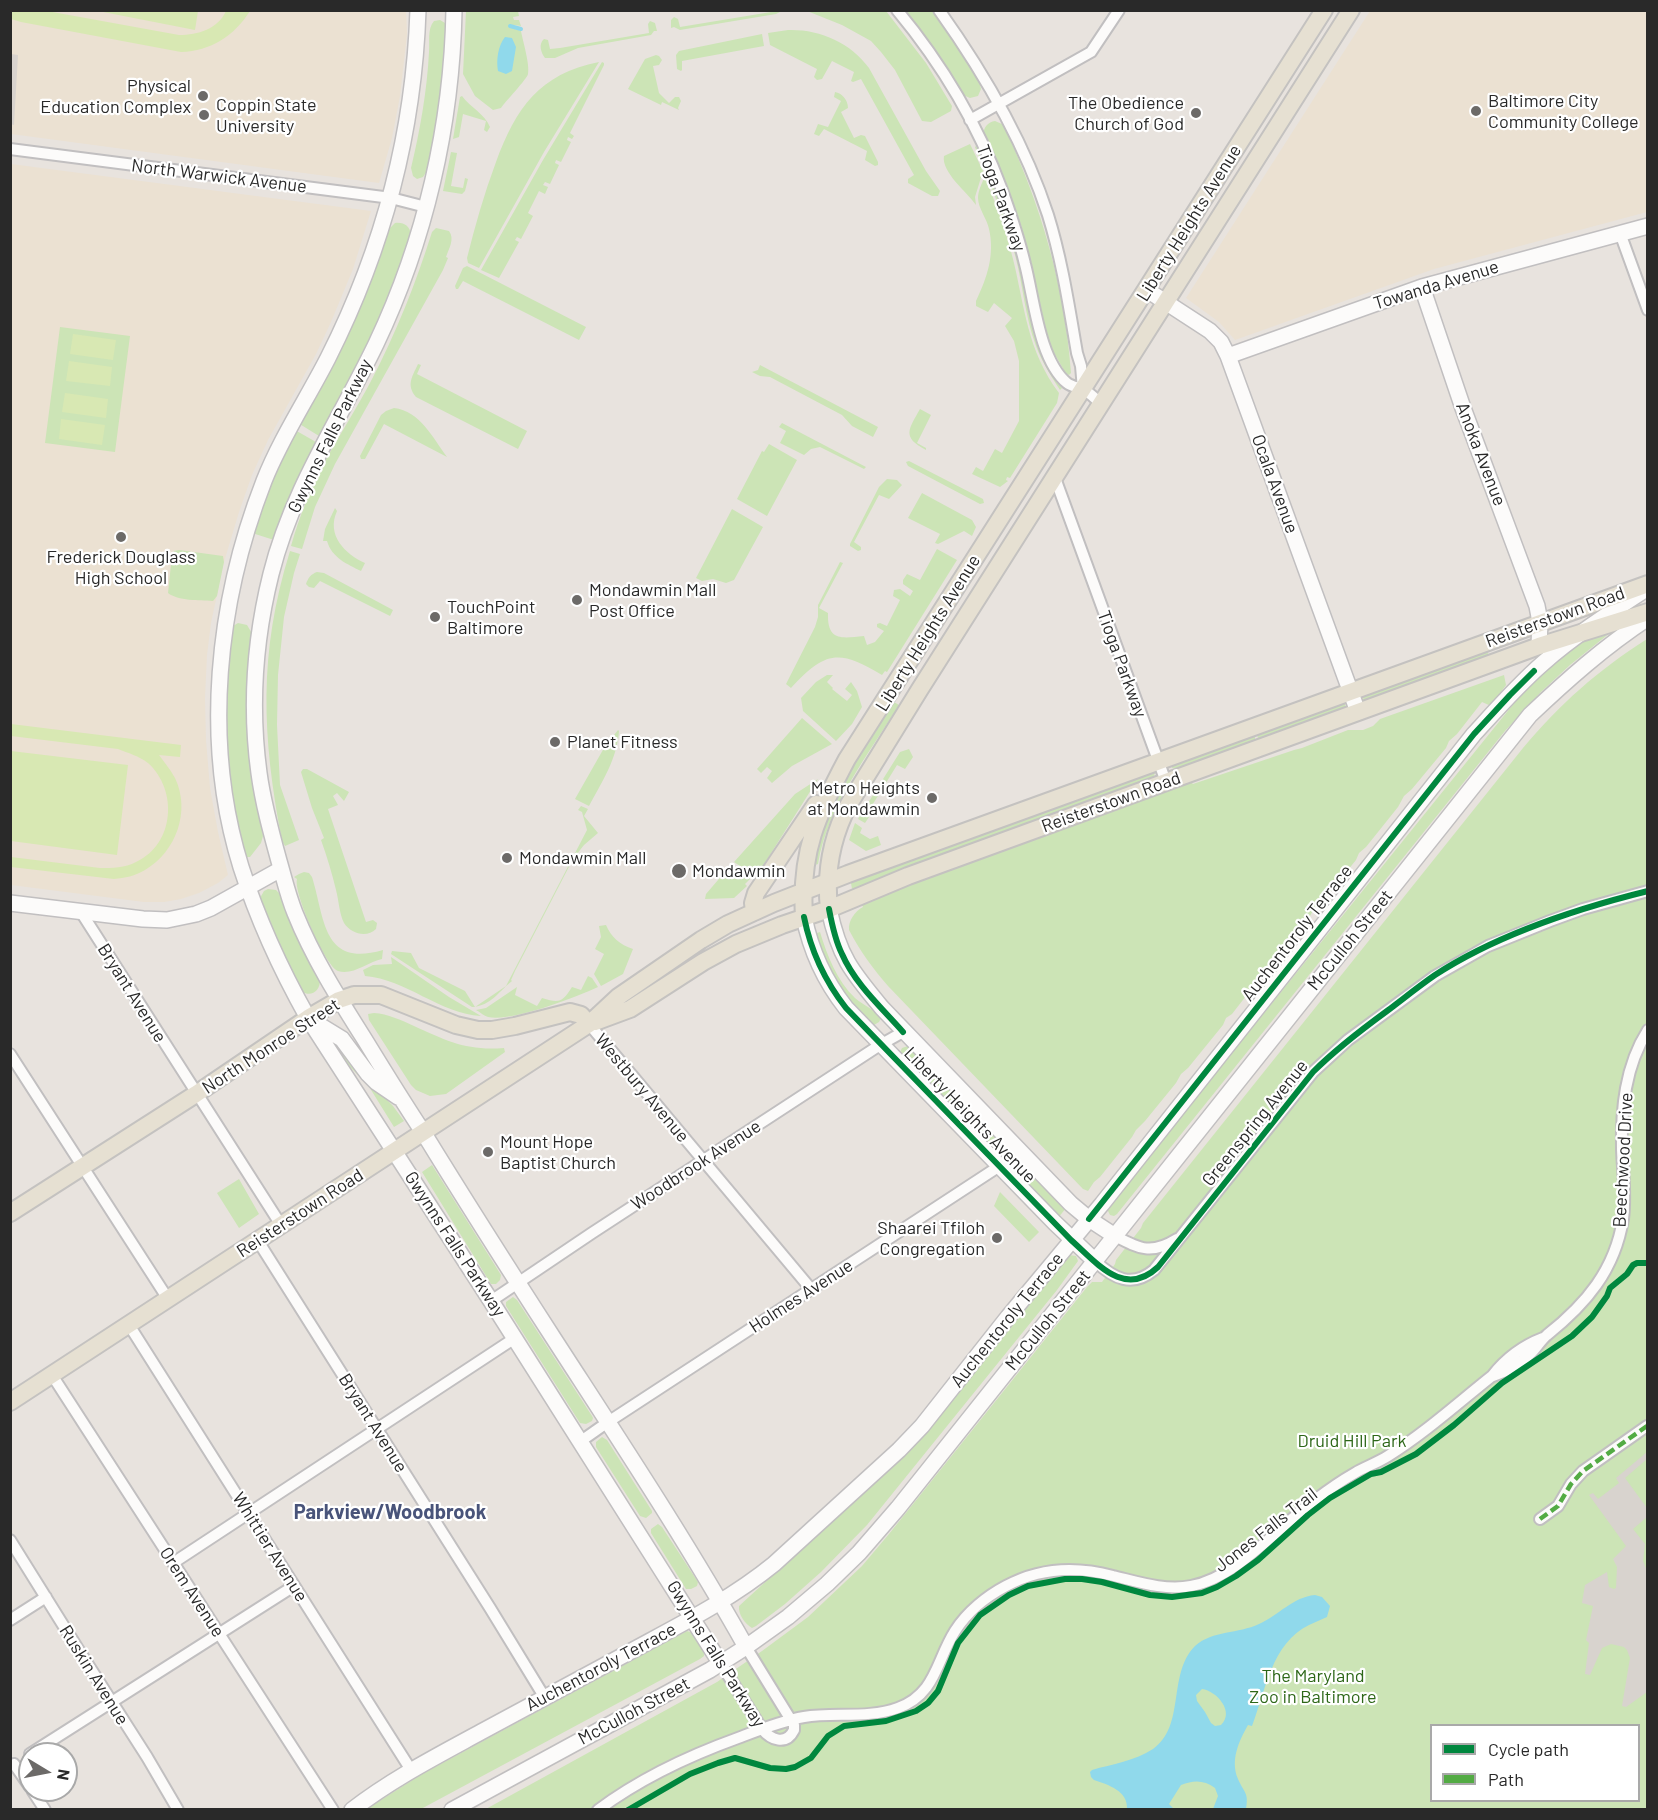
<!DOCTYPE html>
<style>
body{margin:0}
#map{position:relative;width:1658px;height:1820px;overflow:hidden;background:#e8e3de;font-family:Barlow,sans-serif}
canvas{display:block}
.frame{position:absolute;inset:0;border:12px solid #292929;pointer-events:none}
.legend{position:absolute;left:1430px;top:1724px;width:210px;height:78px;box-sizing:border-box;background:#fff;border:2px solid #a9a9a9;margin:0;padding:8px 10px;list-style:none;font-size:18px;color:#292929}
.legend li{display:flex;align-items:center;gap:12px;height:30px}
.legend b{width:30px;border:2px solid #a9a9a9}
.north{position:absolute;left:18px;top:1742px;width:60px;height:60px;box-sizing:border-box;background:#fff;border:2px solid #a9a9a9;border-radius:50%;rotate:100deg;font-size:16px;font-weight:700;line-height:24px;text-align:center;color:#292929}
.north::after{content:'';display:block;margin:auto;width:21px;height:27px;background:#6c6a68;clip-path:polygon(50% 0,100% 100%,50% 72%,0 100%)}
</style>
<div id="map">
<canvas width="1658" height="1820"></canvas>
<div class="frame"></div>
<ul class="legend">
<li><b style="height:8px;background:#00873e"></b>Cycle path</li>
<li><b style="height:8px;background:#53ab44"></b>Path</li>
</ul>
<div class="north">N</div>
</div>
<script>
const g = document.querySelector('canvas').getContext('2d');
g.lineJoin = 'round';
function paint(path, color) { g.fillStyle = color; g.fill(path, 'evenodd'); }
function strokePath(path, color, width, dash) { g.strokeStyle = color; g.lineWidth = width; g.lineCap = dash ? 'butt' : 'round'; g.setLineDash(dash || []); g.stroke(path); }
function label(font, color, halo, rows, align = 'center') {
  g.font = font + ' Barlow,sans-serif'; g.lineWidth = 4.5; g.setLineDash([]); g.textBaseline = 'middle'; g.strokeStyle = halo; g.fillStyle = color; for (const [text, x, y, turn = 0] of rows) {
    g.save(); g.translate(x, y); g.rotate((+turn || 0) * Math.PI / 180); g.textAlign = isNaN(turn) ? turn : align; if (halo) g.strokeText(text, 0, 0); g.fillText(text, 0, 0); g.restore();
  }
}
paint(new Path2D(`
 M11,11h395l1,23 -7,62 -8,42 -13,45 -368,-49z
 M1370,11h277v201l-213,57 -199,71 -16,-18 -33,-24z
 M11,164l360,47 -18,58 -22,53 -15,32 -48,86 -16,35 -13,37 -15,50 -13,61 -4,32 -2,43 1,42 4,48 8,44 10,43 -10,8 -19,10 -18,6 -17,3h-20l-133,-17z`), '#ebe1d2');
paint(new Path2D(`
 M466,11h52l1,5 -6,1 1,3h5l2,6 -7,-1 -1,3 8,3c2,11 9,33 7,43 -1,5 -23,28 -27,34l-8,2 -18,-14 -12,-22z
 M777,11h5l-6,3 -96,16 -6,-3 -3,1v-8l3,-3 4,2 2,8z
 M807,11h79l40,52 26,43 -1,5 -20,11 -9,-1 -27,-51 -14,-18 -10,-11 -29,-16z
 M904,11h28c13,16 47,59 49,78l-3,7 -8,2 -7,-3 -33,-51z
 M440,20l5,3 2,6 -5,61 -15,81 -4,6 -6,2 -4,-3 -2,-8c9,-37 16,-77 18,-116 1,-10 -2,-23 5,-31z
 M650,21l5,2 2,8h-3l-3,4 -73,13 -23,10h-10c-4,-5 -7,-14 -1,-19l4,1 2,9 10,-1 89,-15 -1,-9z
 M788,30c31,-1 62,12 81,38l57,103 14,20 -2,5h-6l-24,-13v-4l6,-4 -53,-96 -8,3 -2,-1 3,-9 -22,-11 -10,18 -5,1 -3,-3 3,-8 -47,-24 -2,-12z
 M762,34l2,12 -82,15v9l-1,1 -4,-2 -1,-14 3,-4z
 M656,55l3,1 3,4 -3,5 -6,1 6,27 10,10 6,-6h4l2,4 -3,7 1,2 -17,-8 -1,3 -33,-16 17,-30z
 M599,62l-55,90 -65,116 -11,-5 -1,-5c8,-32 17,-64 29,-96 20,-54 43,-88 103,-100z
 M602,62l2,1v2l-34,68 4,3 -2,3 -4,-2 -1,3 4,2 -10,20 -5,-2 -1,3 4,2 -9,19 -5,-2 -2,3 5,2 -3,7 -6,-3 -11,22 5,3 -12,23 -4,-2 -2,3 4,2 -20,36 -18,-8 62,-110z
 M835,92c7,1 13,8 13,16l-7,4 13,26 7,-3 4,1 13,26v3l-3,1 -10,-6 2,-9 -43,-22 -5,7 -5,-2 4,-10 10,3 13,-26 -7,-4z
 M462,96c8,11 23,18 28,31l-3,5 -3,-2 2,-9 -23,-7 -4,23 -6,2 7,-42z
 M995,121l7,3 3,4c36,78 60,159 66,245l-2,2 -3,-1 -13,-23 -6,-15 -12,-56 -14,-55 -15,-40 -23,-51c1,-7 5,-12 12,-13z
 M970,144l13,27 -8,26 1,8c-9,-13 -35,-33 -32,-49z
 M976,146c16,34 30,68 39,104 14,50 16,94 47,138l-2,2c-9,-14 -18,-28 -24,-44 -11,-29 -13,-61 -21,-91 -11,-37 -25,-73 -40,-108z
 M451,152l6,1 -6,33 12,2 2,-10 3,1 -3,12 -3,3 -19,-3z
 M985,176c10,27 21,54 28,83 12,49 14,91 46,134l-2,10 -47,75 -3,-1 -1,3 2,1 -8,6 -28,-13 4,-7 7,4 12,-22 7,4 17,-32v-60l-5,-20 -9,-15 7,-8 -18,-15 -6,9 -12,-6v-5c11,-23 19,-46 13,-72 -2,-10 -11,-21 -11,-31 0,-7 4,-15 7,-22z
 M395,223c9,-1 15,3 16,12l-20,57 -14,32 -22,48 -36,64 -21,-13 49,-88 21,-46 20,-59z
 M436,228l13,3c6,8 0,17 -3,26l2,1 -5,12 -108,194 -20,43 -13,42 -11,-3c8,-29 20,-58 34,-85 15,-27 32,-53 46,-80 25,-48 45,-98 61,-149z
 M467,266l119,61 -7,13 -116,-59 -5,8h-2l-1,-3 8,-18z
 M60,327l70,9 -15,116 -70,-9z
 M418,364l3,1 -4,9 110,57 -9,18 -102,-52c-10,-12 -4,-20 2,-33z
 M760,365l118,62 -5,10 -21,-11 -10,-11 -72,-38 -10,-1 -8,-4 6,-2z
 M394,408c26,3 39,30 53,49l-63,-33 -19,35h-4l-1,-3 21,-41 5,-4z
 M920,409l11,6 -14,28 9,5v2c-25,-13 -17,-21 -6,-41z
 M782,423l84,44 -2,2 -44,-22 -9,2 -7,6 -24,-12 6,-12 -7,-4z
 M295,430l21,12 -19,38 -23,60 -22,-7 18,-49z
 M769,444l28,16 -30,56 -30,-17 25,-48 2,1z
 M909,461l74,38 1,4 -4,1 -72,-38 -2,-4z
 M887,479l10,1 5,5 -13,14 -10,-4 -25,47 7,5v3l-3,1 -8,-5v-2l29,-57z
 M922,493l50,27 4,7 -4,9 -8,-5 -26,13 -3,-1 5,-9 -32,-16z
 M335,508l2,3c-11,24 8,43 28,52l-4,8c-14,-7 -29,-13 -34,-30h-4l2,-12z
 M732,509l31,18 -29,53 -8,3 -13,-4 -11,2 -6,-3z
 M937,549l20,11 -70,112 -2,-1 -3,4c-43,-26 -57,-24 -91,13l-5,-4 29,-57 3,-10v-12l22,-43 3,1 -24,45 9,5c-1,29 14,25 36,23l3,9 8,-3 9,-11 -7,-4v-3l3,-1 7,3 13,-26 -7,-4 1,-6 6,-1 10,7 3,-5 -10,-7v-4l4,-6 13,6z
 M179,550l44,6 1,6 -7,34 -4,5c-14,-1 -35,0 -45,-8l4,-38 2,-4z
 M290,551l10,3 -6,19 -10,44 -6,58 -1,50 3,60 19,55 -14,6 -3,-5c-20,-105 -24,-187 8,-290z
 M317,572l7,1 69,37 -3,6 -70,-35 -6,7 -5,-1 -3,-3c2,-6 5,-10 11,-12z
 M238,623l9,2 6,10 4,164 6,37 -2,7 -11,14h-6c-11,-52 -21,-106 -19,-160 1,-23 4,-46 5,-69z
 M1611,632l-41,33 -29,27 -36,39 -388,483 -3,2 -4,-1 -2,-4v-3l18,-24 389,-482c26,-27 57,-64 96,-70z
 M1647,639v1170l-1163,1 233,-128 45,-31 46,-34 54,-51 27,-32 198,-247 5,-5h10l13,-18 1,-4 25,-32 2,-5 380,-475c38,-45 74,-77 124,-109zM1432,1726h206v74h-206z
 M1487,650l2,6 -125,45 -1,-2 1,-4z
 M827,675h6l-6,7 6,6 -1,1 15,12 5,-6 -7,-6 6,-7 6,9 5,16 -10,17 -16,17 -33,-30 -2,-13 15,-16z
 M1504,675l2,10 -15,21 -9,-4 -25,32 -8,7 -3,7 -34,41 -8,7 -6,11 -32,40 -7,6 -3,7 -34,42 -7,5 -5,9 -33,41 -6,5 -4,7 -35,45 -6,4 -3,7 -35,43 -7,6 -5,9 -31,38 -9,9 -4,7 -32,40 -6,5 -6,9 -5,-2 -195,-203c-15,-17 -28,-35 -39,-56 -1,-9 6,-19 14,-23l-1,-2 5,-7 323,-117 3,3 101,-34 8,-2 46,-18h15l10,-4 7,-7z
 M894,702l5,3c-31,50 -71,100 -81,159l-6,2 8,-37 19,-41z
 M1341,704h4l1,4 -87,32 -1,-1 -1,-5z
 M802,718l30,26 -40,22 -20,17 -5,-5 5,-7 -5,-4 -6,6 -4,-4z
 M618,730l1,1c-2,28 -17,51 -30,75l-14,-7 29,-51z
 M1255,735v6l-77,28 -6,-1v-3z
 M909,749l4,8 -8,12 -8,-4 -29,47 3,2 -6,9 -7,-4 42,-67z
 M303,769h4l42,23 -5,9 -7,-8 -4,3 5,9 -10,4 38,113 7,-2 4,3 -1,6c-9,9 -25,5 -32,-6 -5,-10 -5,-22 -8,-33 -4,-17 -9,-33 -15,-50l3,-2 -12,-30 -11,-36z
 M1150,772l5,1 -2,5 -301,111 -1,-6z
 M818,779l-57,90 -18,-1 -9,-6 61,-68z
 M581,806l7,3 -4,7 14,17 -14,12 -11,14 -58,112 -4,9 1,1c-13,10 -21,25 -40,26l-81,-53 1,-3 19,2 8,15 46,23 10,16 31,-21 81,-156 -5,-18 -4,-2z
 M855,823l7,5 -2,5 10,6 8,-3 3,9 -15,6 -17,-11z
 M730,866l9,6 12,2v4l-6,6 2,2 -13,12 -29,1 1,-5z
 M304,872l5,1 3,4c13,41 10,91 71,73l-1,9c-14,3 -30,17 -44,12 -13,-5 -45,-79 -41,-92l-3,-2 5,-3z
 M268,889l8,1 6,6 38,84c0,11 -8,17 -18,12l-17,-27 -25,-67 4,-7z
 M606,925c5,12 14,20 27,24l-10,25 -22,12 -7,-12 10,-20 -9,-5 6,-12 -2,-11z
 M820,932c7,23 17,49 35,66 9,8 18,10 26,20l-2,4 -5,3c-7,-4 -12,-10 -17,-16 -23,-25 -30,-45 -43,-75z
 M391,957l58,40 32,19c-41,-2 -75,-37 -116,-40l-2,-6 10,-5 19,-1z
 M588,976l4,2 6,9c-24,11 -86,35 -110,30 -4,-1 -8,-5 -12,-7l10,-2 31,-21 -2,8 22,11 5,-8c17,5 20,5 30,-11l9,3z
 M374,1013c14,1 27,7 40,13 33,15 53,25 90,22l1,4 -59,42 -16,2 -14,-6 -5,-5 -42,-65 -1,-6z
 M333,1039l32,38 28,29 11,15 -10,6 -26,-42 -20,-20 -15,-22z
 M908,1046l89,92 2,3 -3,6 -5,1 -90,-93 -1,-3 2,-4z
 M432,1165l69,110 -1,5 -4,4h-5l-69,-112z
 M1020,1167l6,1 40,40 -8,10 -42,-44 1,-3z
 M239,1179l20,35 -20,14 -22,-35z
 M1000,1192l39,40 -10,10 -35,-36z
 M1069,1255l7,1 2,5 -21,29 -190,235 -46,47 -36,32 -29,22 -4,2c-7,-4 -14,-14 -13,-22l176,-161z
 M513,1297l4,3 75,116 1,2 -1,3 -6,3 -6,-1 -74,-117v-4z
 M602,1437l5,3 45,71v2l-6,5 -6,-2 -44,-69v-5z
 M658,1524l4,3 36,55 -1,4 -6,3h-5l-35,-56v-4z
 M687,1631l6,2 11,17v6l-4,3 -279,150 -56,1 57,-36z`), '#cce4b6');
paint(new Path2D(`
 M10,11h37l132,24c19,0 39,-6 47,-24h24c-16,25 -39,40 -69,41l-160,-30 -10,-3z
 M98,11l100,-1v1l-3,19z
 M73,334l43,6 -3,20 -43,-6z
 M69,361l43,6 -2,19 -44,-5z
 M65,393l43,6 -2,19 -44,-6z
 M61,419l44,6 -3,20 -43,-6z
 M11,724l170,21 -1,12 -21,-2c5,7 11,14 16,23 16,33 1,74 -30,92 -10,6 -20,8 -31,9l-103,-12v-10l89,11c12,0 25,0 36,-6 39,-18 42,-72 12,-99 -9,-7 -20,-10 -30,-14l-107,-13z
 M11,751l117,14 -11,90 -106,-14z`), '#d8e8b3');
paint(new Path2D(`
 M11,54l7,1 -4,70 -4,-1z
 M1647,1452v7l-22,19 22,30v9l-14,12 12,15 -2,17 4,10v121l-21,15 -4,-1 8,-48 -3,-8 -3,-3 -13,-3 -9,4 -12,27 -5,-1 4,-31 -3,-3 7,-34 -11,-3 3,-18 22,-13 2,15 5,2 2,-1 1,-21 -4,-8 13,-13 -37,-51 4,-2 5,6 21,-16 -3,-5z`), '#d8d3ce');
paint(new Path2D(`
 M505,37l7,1 4,9 -4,24 -6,3 -8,-3c-2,-11 0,-25 7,-34z
 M1315,1595l7,2 8,9 -3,11c-6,3 -12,5 -18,8 -38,19 -43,65 -57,101l-4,-1c-9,16 -18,35 -10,54 6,14 11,13 8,30h-33l5,-13 -3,-8c-11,-8 -21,-8 -34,-3l-12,19 5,5h-47c1,-18 -18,-24 -33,-29l-3,-3 -1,-5 2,-2c20,-6 43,-9 61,-21 33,-23 14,-75 42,-103 18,-16 43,-12 64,-22 20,-9 34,-27 56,-29zM1202,1689c15,2 33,23 19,36l-6,1 -4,-3 -6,-11 -8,-11 -1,-6z`), '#90d9eb');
strokePath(new Path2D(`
 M510,26l11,3`), '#90d9eb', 4);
const street = new Path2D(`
 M897,10c45,54 81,115 105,180 9,25 17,49 23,74 9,34 14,96 42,119 5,4 12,4 17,7 6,3 12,9 17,14
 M939,10c45,63 85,131 109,205 14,45 21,92 29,138l4,13 2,23
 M970,120l121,-68 28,-42
 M10,149l381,49 35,9
 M1620,233l28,77
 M1055,478l111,304
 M81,912l200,313
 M589,1024l222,265
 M10,1054l158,245
 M1115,1236c25,13 36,19 62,3
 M258,1241l232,367 55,90
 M1095,1261c19,18 37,27 59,9l159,-198 35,-32 87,-64 53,-30 62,-25 33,-12 65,-18
 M491,1301l101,-68 288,-188 23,-13
 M129,1325l282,445
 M52,1375l281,435
 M1493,1376c15,-5 28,-12 39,-24 5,-5 9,-12 15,-17 39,-31 68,-65 76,-116 3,-23 0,-46 -1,-69 -1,-41 3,-84 26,-120
 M581,1441l27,-19 413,-270
 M1540,1519l18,-13 13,-22 12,-13 64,-45
 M10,1540l68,109 69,108 31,53
 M173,1563l342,-225
 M10,1620l36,-23
 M721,1664l41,65c9,11 24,17 32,1v-5l-48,-78
 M30,1754l264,-168
 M14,1764l16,23
 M32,1790l13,20
 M598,1810c43,-32 90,-54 140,-72 21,-8 43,-17 66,-21 30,-5 64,2 94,-9 38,-14 38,-47 57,-77 12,-19 32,-35 51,-45 35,-19 70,-20 107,-10 25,6 52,15 78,10 46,-8 88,-60 124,-86 13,-10 26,-19 40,-27 10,-6 22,-10 33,-17 37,-23 70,-53 104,-80 14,-18 30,-30 51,-38`);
const secondary = new Path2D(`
 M418,10c-4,123 -35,239 -90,348 -21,41 -47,80 -64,123 -47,121 -62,261 -23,386 17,53 40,103 67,151l183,283 230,363
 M454,10c-2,115 -29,231 -78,334 -37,77 -84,146 -105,230 -16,64 -21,133 -12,199 4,30 12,59 20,88 5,17 9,35 16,52 18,45 44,86 70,127 19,31 38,62 58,92 43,70 87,139 131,207 66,102 133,203 192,308
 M1422,287l41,121 74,198 3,16 -1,24
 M1147,290l63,41 11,11 7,14 130,356
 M1228,356l194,-69 226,-61
 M10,903l133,16 24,1 29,-6 15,-6 70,-39
 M829,909c10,48 23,63 53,99l189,196 18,15 26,17
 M804,917c7,35 20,63 42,91l209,215 40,38
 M311,1020l31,19 26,35 8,8 22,15
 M352,1810c40,-31 85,-54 129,-78 56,-30 113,-61 169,-91 43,-23 86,-46 124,-77l125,-114 23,-24 86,-109 94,-113 372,-470c22,-24 44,-49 68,-70 33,-29 69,-52 106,-76
 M452,1810l258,-140 36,-23 42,-30 39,-33 32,-31 39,-45 632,-793c37,-35 74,-68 118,-97`);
const primary = new Path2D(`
 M829,909c-4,-37 2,-71 20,-105l71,-115 431,-679
 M754,912l-1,-9 3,-10 60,-89
 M804,917c-4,-65 13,-102 43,-158l477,-749
 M595,1022l35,-13 73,-47 33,-18 46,-19 47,-16 79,-33 631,-230 109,-34
 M10,1213l186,-119 112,-76 31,-18 15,-5h27l75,30 22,5h14l23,-4 55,-14 11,3 8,9
 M10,1402l579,-378 29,-27 83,-57 27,-16 46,-21 74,-29 800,-290`);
strokePath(street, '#c1bfc0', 14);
strokePath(secondary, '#c1bfc0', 18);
strokePath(primary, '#c4c2c0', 20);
strokePath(street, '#fcfbfa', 10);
strokePath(secondary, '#fcfbfa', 15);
strokePath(primary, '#e6e0d2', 16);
strokePath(new Path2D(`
 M1540,1519l18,-13 13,-22 12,-13 64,-45`), '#53ab44', 4.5, [9, 4.5]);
strokePath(new Path2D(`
 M829,909c3,16 6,31 13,45 13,30 40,54 61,78
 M804,917c7,35 20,63 42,91l225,232c25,22 53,59 87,27l155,-195c23,-23 48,-42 74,-61 16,-12 32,-25 48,-36 63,-41 140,-66 213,-84
 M1089,1219l385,-485 36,-39 24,-24
 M628,1810l62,-36 28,-11 17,-5 35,10 16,1 9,-2 16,-9 17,-22 16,-10 42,-5 30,-10 12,-8 10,-12 20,-48 22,-28 29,-20 19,-9 37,-7h17l20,3 48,13 22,2 30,-4 15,-6 19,-11 22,-16 50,-45 22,-17 41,-24 10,-2 35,-18 38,-29 48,-42 70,-47 20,-19 15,-21 3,-8 17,-14 6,-9 4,-2h11`), '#00873e', 6);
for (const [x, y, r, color] of [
 [203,96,6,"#6c6a68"],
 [1476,111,6,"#6c6a68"],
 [1196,113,6,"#6c6a68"],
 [204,115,6,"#6c6a68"],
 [121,537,6,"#6c6a68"],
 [577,600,6,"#6c6a68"],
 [435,617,6,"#6c6a68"],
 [555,742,6,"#6c6a68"],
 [932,798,6,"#6c6a68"],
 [507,858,6,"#6c6a68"],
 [679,871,8,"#6c6a68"],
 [488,1152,6,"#6c6a68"],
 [997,1238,6,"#6c6a68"]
]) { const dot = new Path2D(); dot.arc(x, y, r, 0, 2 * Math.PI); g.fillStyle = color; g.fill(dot); strokePath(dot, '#fff', 2); }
label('18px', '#292929', '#fff', [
 ["Physical",191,86,"right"],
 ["Education Complex",191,107,"right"],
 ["Baltimore City",1488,101],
 ["Community College",1488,122],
 ["The Obedience",1184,103,"right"],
 ["Church of God",1184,124,"right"],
 ["Coppin State",216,105],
 ["University",216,126],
 ["Frederick Douglass",121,557,"center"],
 ["High School",121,578,"center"],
 ["Mondawmin Mall",589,590],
 ["Post Office",589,611],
 ["TouchPoint",447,607],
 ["Baltimore",447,628],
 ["Planet Fitness",567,742],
 ["Metro Heights",920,788,"right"],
 ["at Mondawmin",920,809,"right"],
 ["Mondawmin Mall",519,858],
 ["Mondawmin",692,871],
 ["Mount Hope",500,1142],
 ["Baptist Church",500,1163],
 ["Shaarei Tfiloh",985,1228,"right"],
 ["Congregation",985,1249,"right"]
], 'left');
label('18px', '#292929', '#fff', [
 ["North Warwick Avenue",219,176,7],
 ["Tioga Parkway",1001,198,70],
 ["Liberty Heights Avenue",1189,223,-58],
 ["Towanda Avenue",1436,285,-17],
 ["Gwynns Falls Parkway",330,436,-64],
 ["Anoka Avenue",1481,454,69],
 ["Ocala Avenue",1275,484,70],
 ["Reisterstown Road",1555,617,-20],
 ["Liberty Heights Avenue",928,633,-58],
 ["Tioga Parkway",1122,664,70],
 ["Reisterstown Road",1111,802,-20],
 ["Auchentoroly Terrace",1297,933,-52],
 ["McCulloh Street",1350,940,-51],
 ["Bryant Avenue",132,993,58],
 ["North Monroe Street",271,1046,-33],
 ["Westbury Avenue",642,1088,50],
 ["Liberty Heights Avenue",970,1115,46],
 ["Greenspring Avenue",1255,1123,-51],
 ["Beechwood Drive",1623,1160,-87],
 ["Woodbrook Avenue",696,1165,-33],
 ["Reisterstown Road",300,1213,-33],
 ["Gwynns Falls Parkway",455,1244,57],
 ["Holmes Avenue",801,1296,-33],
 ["Auchentoroly Terrace",1007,1320,-51],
 ["McCulloh Street",1048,1320,-51],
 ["Bryant Avenue",373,1423,58],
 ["Jones Falls Trail",1266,1530,-38],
 ["Whittier Avenue",270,1547,58],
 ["Orem Avenue",192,1592,57],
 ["Gwynns Falls Parkway",716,1654,58],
 ["Auchentoroly Terrace",601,1667,-28],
 ["Ruskin Avenue",94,1675,58],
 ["McCulloh Street",634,1711,-28]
]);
label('18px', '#2d6718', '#fff', [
 ["Druid Hill Park",1352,1441],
 ["The Maryland",1313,1676],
 ["Zoo in Baltimore",1313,1697]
]);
label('bold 20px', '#49547a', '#fff', [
 ["Parkview/Woodbrook",390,1512]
]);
</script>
